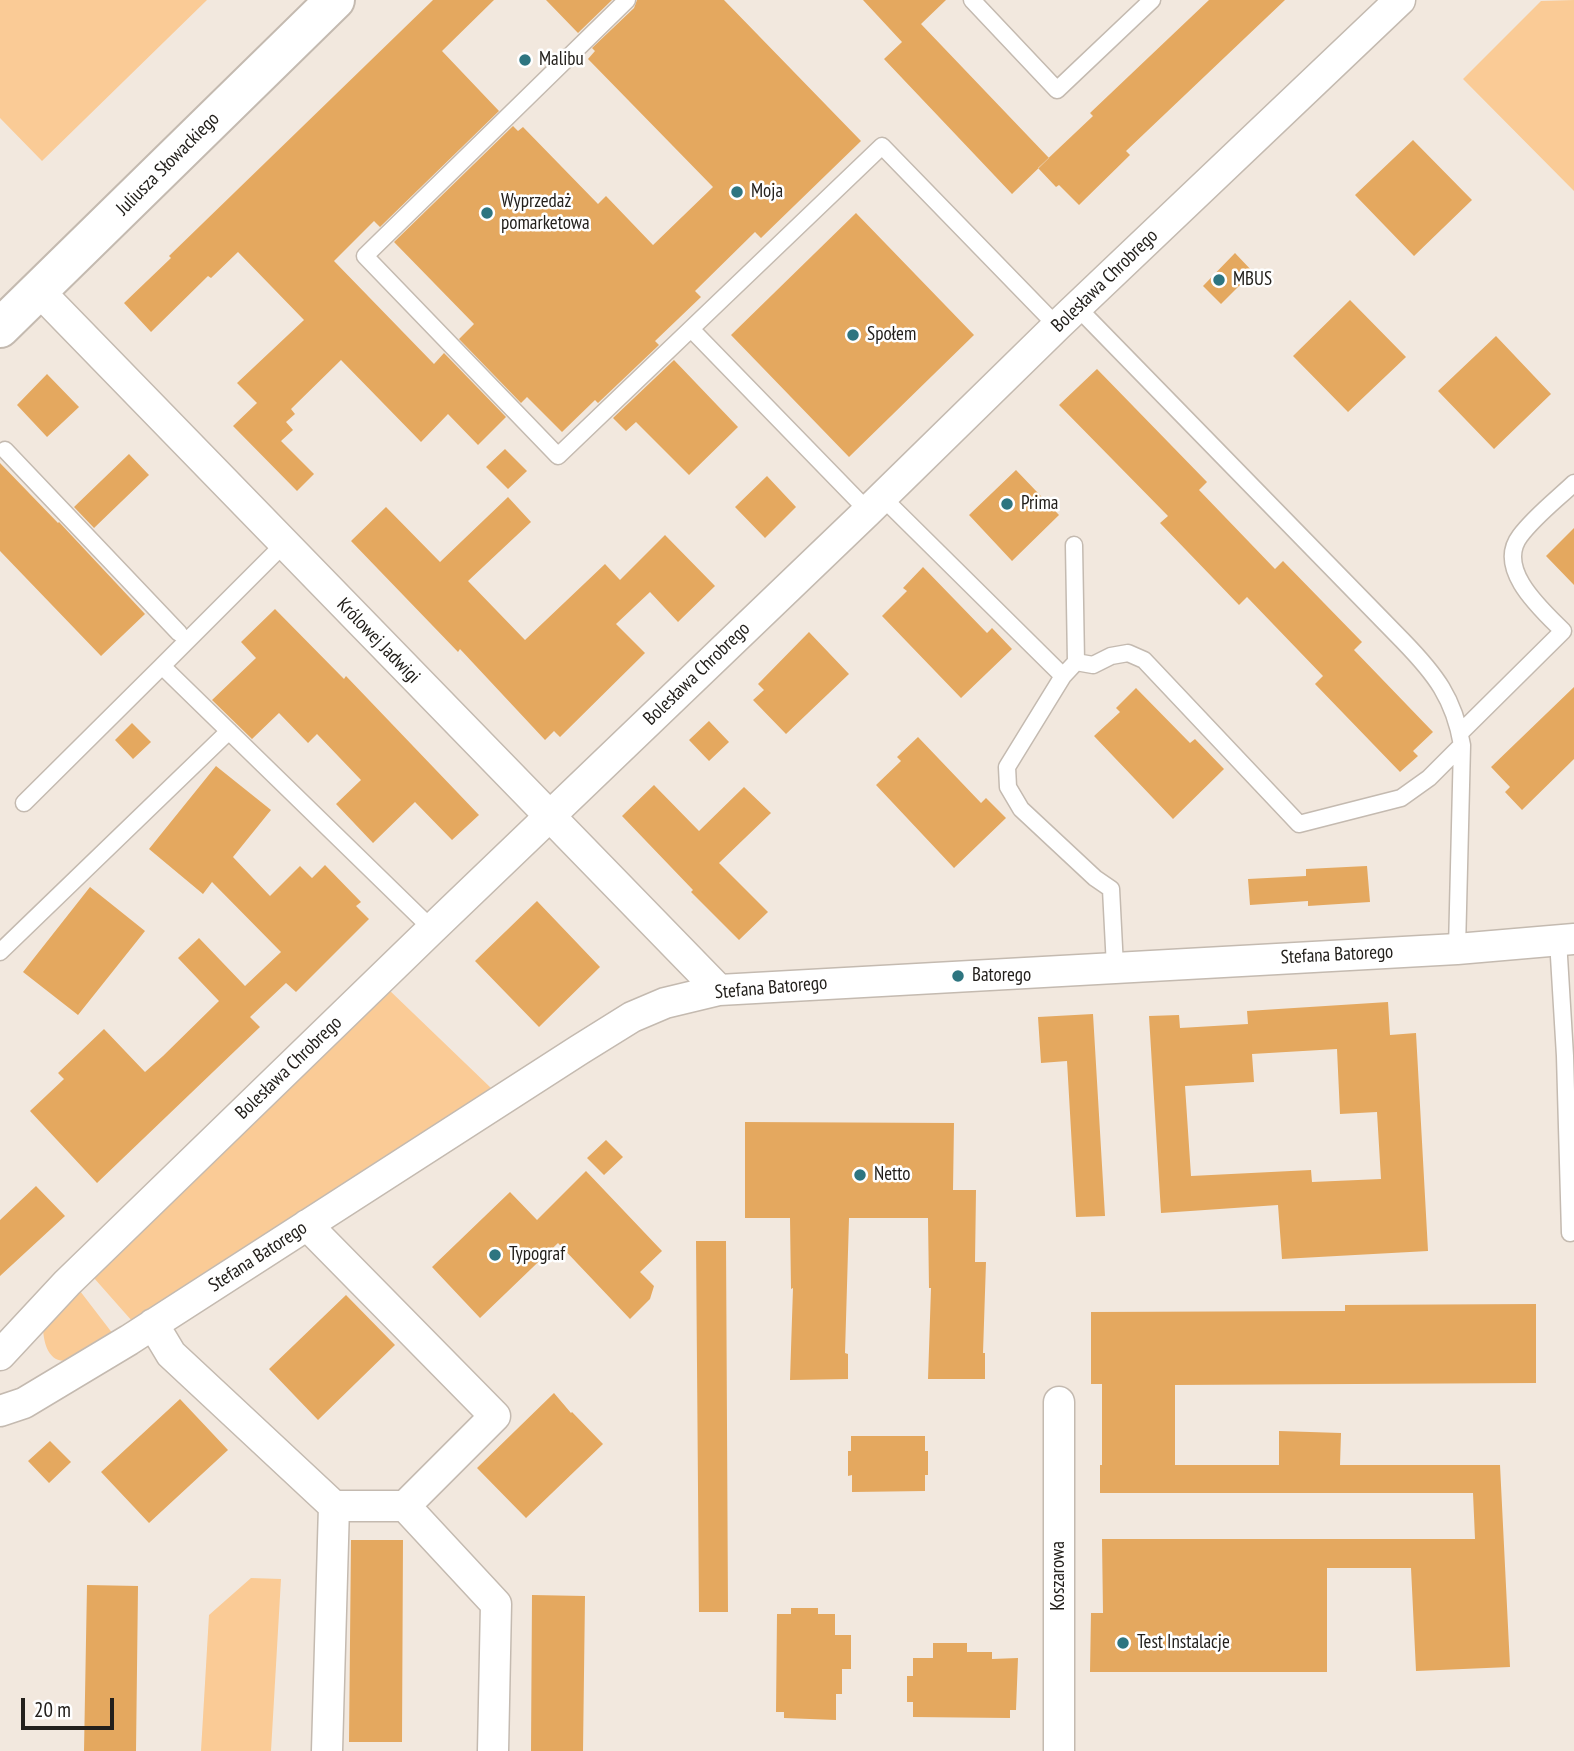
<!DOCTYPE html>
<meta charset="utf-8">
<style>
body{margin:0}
#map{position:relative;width:1574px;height:1751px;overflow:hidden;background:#f2e8de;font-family:"PT Sans Narrow",sans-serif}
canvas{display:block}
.scale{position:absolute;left:21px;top:1698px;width:93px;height:32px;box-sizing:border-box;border:4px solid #23201c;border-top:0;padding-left:9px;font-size:21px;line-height:24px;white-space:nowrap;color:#23201c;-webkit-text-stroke:5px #fff;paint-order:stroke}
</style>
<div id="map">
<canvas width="1574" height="1751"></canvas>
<div class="scale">20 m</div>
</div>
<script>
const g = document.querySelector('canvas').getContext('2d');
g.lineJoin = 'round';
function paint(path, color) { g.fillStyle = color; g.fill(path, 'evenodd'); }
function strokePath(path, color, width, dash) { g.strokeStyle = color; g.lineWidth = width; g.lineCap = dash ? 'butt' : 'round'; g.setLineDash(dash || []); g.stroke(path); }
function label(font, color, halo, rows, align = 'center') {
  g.font = font + ' "PT Sans Narrow",sans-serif'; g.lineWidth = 5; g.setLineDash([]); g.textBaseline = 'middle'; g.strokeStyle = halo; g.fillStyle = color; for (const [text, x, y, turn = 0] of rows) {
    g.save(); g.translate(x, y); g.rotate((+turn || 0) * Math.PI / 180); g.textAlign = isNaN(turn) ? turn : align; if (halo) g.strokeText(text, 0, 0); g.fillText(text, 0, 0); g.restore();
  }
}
paint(new Path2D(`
 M0,0h207l-165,161 -42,-43z
 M1574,0v191l-111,-112 78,-78z
 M387,988l104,100 -359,233 -38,-43z
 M80,1291l33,43c-12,7 -32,23 -44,26 -21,5 -26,-19 -26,-34z
 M251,1578l30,1 -10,172h-70l8,-136z`), '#facb96');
paint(new Path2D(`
 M433,0h61l-52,51 57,60 -119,116 -6,-6 -40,40 100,103 10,-11 62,64 -28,28 -30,-31 -27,28 -80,-82 -50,49 4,5 -9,8 7,8 -12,11 33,33 -17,17 -64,-65 24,-23 -20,-20 67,-63 -66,-68 -27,26 -3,-2 -57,56 -27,-29 47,-45 -2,-2z
 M546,0h66l-34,33z
 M637,0h87l137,141 -100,97 -6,-6 -60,59 6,6 -46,44 4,4 -61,58 -3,-3 -33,32 -35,-35 -6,6 -62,-64 15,-15 -80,-82 119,-116 5,5 5,-4 75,77 8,-8 47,49 60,-58 -125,-128 7,-8 -3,-3 42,-40z
 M863,0h83l-25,24 128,134 -37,36 -128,-135 18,-17z
 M1209,0h76l-159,151 4,4 -51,50 -20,-20 -3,2 -18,-19 55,-52 -3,-3z
 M1413,140l59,60 -58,56 -59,-61z
 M856,213l118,122 -125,122 -118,-122z
 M1235,253l18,19 -32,32 -18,-18z
 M1350,300l56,57 -58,55 -55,-56z
 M1496,336l55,58 -57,55 -56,-58z
 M674,360l64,67 -49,48 -53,-53 -10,9 -13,-13z
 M1097,369l110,113 -8,8 76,79 8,-8 79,81 -8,8 79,82 -20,19 5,5 -18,16 -85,-88 8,-8 -76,-79 -8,8 -79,-82 8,-7 -109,-111z
 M47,374l32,33 -32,30 -30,-32z
 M505,449l22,22 -19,18 -22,-22z
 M129,454l20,21 -55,53 -20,-21z
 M0,463l58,60 1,-1 86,92 -44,42 -101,-105z
 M1016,470l43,45 -47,46 -43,-46z
 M767,476l29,31 -31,31 -30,-31z
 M508,497l23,25 -63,59 57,59 80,-76 15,16 45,-45 50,51 -37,36 -28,-30 -34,32 29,29 -85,84 -6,-6 -9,9 -85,-91 -2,3 -107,-111 35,-34 54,55z
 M1574,528v57l-28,-29z
 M923,567l64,66 5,-5 20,21 -51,49 -79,-82 25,-25 -4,-3z
 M275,609l69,70 2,-3 133,139 -27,25 -37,-38 -42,41 -37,-39 25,-24 -44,-46 -9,9 -29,-30 -27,26 -40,-39 44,-42 -15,-16z
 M809,632l40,42 -63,60 -33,-34 11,-10 -6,-6z
 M1574,687v72l-52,51 -17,-18 5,-5 -19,-20z
 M1136,688l54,55 5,-4 29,30 -51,50 -79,-83 26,-24 -4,-4z
 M709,721l20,21 -20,19 -20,-21z
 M132,723l19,19 -18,17 -18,-19z
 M918,737l63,66 5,-5 20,20 -52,50 -78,-83 25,-24 -4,-4z
 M216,766l55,44 -38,47 37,39 30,-30 12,12 13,-13 36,37 -5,4 13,13 -73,73 -10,-9 -36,34 10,10 -163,156 -67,-72 34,-32 -6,-6 46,-44 41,43 18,-16 56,-55 -41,-43 21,-20 46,48 36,-34 -69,-70 -9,12 -54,-45z
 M654,785l45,46 45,-44 27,26 -52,50 49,49 -29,28 -48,-48 2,-2 -71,-74z
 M1367,866l3,36 -62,4v-5l-58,4 -2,-26 58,-3v-7z
 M90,887l55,44 -67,84 -55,-43z
 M537,901l63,66 -61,60 -64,-66z
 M1388,1002l2,33 26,-2 12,218 -146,8 -4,-54 -117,8 -12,-197 30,-1 1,13 68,-4 -1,-13zM1337,1049l3,65 37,-2 4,67 -69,3 -1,-12 -120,6 -6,-90 69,-4 -2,-28z
 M1093,1014l12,202 -29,1 -9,-156 -26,2 -3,-46z
 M745,1122l209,1 -1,67h23l-1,72h11l-3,91h2v26h-57l3,-91h-2l-1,-70h-79l-4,135 3,1v25l-58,1 3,-92 -2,1 -1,-71h-45z
 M606,1140l17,17 -19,18 -17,-17z
 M586,1171l76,80 -22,21 14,14 -4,13 -20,20 -72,-76 -78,75 -48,-51 78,-75 27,28z
 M36,1186l29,30 -65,60v-56z
 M696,1241h30l2,371h-29z
 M346,1295l49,50 -77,75 -49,-51z
 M1536,1304v79l-361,2v80h104v-34l62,2 -1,32h160l10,202 -94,4 -5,-103h-84v104h-237l1,-59h12l-1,-74h373l-2,-46h-373v-28h2v-81h-11v-72l254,-1v-6z
 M554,1393l17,20 1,-1 31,32 -77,74 -49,-50z
 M180,1399l48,51 -79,73 -48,-51z
 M851,1436h74v15h3v24h-3v16l-73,1v-17l-4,1v-25h3z
 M50,1441l21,21 -22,21 -21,-22z
 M351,1540h52l-1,202h-53z
 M87,1585l51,1 -2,165h-52z
 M532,1595l53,1 -2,155h-52z
 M791,1608h27v6h17v21h16v34h-9v25h-6v26l-52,-2v-6h-8l1,-98h14z
 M933,1643h34v9h25v7l26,-1 -2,52h-6v8l-97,-1v-15h-6v-26h6v-18h20z`), '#e4a85f');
const lane = new Path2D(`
 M627,0l-262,256 193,200 324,-310 175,180
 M972,0l85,90 95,-90
 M1077,307l326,334c32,33 51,57 59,104l-5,204
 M691,329l177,182
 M5,450l174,183
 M882,497l181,179 13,-14 -2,-117
 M284,544l-122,122 270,263
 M1076,662l17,3 18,-9 17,-3 16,7 155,164 102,-26 28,-20 33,-33
 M1063,676l-56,91 1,20 13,22 74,69 16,11 4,78
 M1460,733l103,-102c-21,-21 -68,-62 -43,-95 14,-19 36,-36 54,-53
 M24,803l138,-137
 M1558,940l7,116 5,177
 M0,952l229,-221`);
const street = new Path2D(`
 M39,291l680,699
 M153,1324l18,30 163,152h71l90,-90 -188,-191
 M0,1355l67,-72 365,-354 436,-418 189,-185 343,-326
 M1059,1402v349
 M0,1411l24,-8 105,-63 450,-290 53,-33 33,-14 54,-13 738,-41 117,-10
 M405,1506l91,98 -3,147
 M327,1751l7,-245`);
const secondary = new Path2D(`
 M0,328l335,-328`);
strokePath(lane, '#c4bab0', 19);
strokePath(street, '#c4bab0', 33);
strokePath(secondary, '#c4bab0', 42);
strokePath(lane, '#fff', 16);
strokePath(street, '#fff', 30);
strokePath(secondary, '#fff', 38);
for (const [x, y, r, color] of [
 [525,60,7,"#2e7580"],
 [737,192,7,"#2e7580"],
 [487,213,7,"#2e7580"],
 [1219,280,7,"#2e7580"],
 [853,335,7,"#2e7580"],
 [1007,504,7,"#2e7580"],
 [958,976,7,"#2e7580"],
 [860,1175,7,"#2e7580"],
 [495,1255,7,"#2e7580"],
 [1123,1643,7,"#2e7580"]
]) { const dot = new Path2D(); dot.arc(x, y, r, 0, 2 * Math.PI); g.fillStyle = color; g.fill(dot); strokePath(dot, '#fff', 2.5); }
label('19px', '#23201c', '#fff', [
 ["Malibu",539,60],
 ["Moja",751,192],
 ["Wyprzedaż",501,202],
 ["pomarketowa",501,224],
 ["MBUS",1233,280],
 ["Społem",867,335],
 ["Prima",1021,504],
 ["Batorego",972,976],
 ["Netto",874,1175],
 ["Typograf",509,1255],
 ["Test Instalacje",1137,1643]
], 'left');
label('19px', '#23201c', '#fff', [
 ["Juliusza Słowackiego",168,164,-45],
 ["Bolesława Chrobrego",1105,281,-44],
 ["Królowej Jadwigi",378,641,46],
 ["Bolesława Chrobrego",697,674,-44],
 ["Stefana Batorego",1337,955,-3],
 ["Stefana Batorego",771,988,-5],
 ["Bolesława Chrobrego",289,1068,-44],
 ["Stefana Batorego",258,1257,-33],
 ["Koszarowa",1059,1576,-90]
]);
</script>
